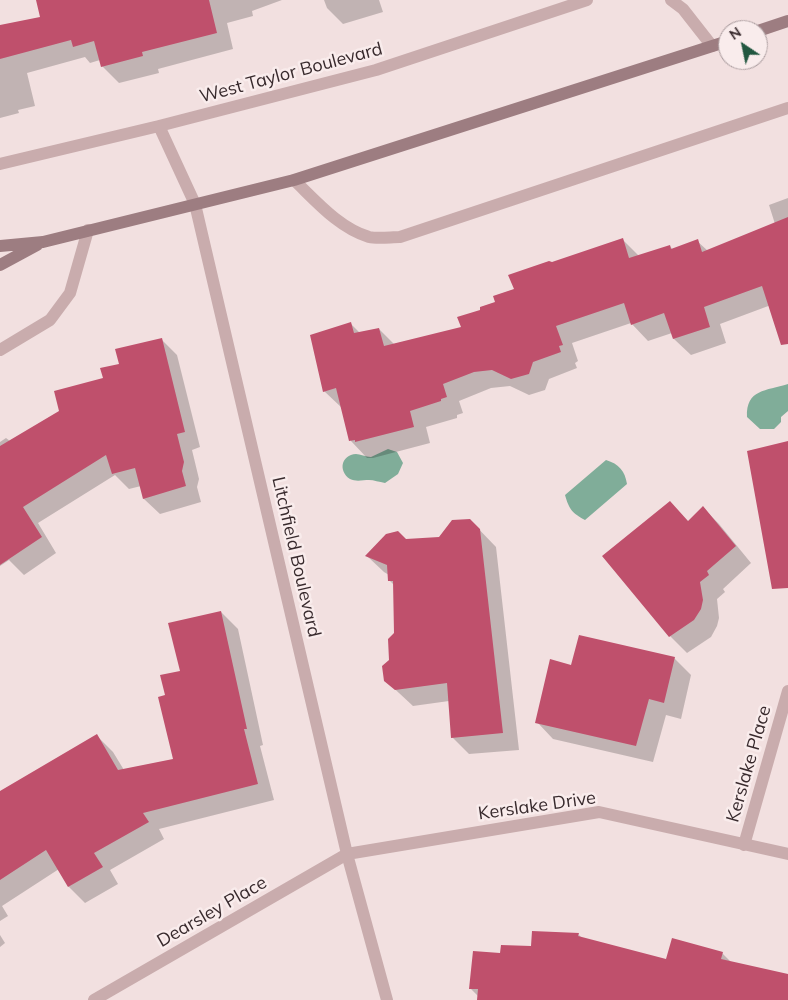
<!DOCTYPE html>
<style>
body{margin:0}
#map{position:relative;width:788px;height:1000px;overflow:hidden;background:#f2e0e0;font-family:Mulish,sans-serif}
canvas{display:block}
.north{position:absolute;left:718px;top:20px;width:50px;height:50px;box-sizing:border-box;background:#f9ecec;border:1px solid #ac9ea0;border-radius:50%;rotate:326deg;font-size:14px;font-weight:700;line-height:20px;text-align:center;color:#382a2d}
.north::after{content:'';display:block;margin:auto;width:18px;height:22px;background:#225740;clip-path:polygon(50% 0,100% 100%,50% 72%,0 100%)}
</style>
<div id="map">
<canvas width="788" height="1000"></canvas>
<div class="north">N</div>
</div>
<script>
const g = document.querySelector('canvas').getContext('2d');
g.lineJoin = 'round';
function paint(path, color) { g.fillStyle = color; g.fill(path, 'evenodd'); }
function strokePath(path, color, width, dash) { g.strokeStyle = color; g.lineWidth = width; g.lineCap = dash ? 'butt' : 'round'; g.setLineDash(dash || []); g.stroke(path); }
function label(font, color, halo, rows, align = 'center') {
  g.font = font + ' Mulish,sans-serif'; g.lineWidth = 5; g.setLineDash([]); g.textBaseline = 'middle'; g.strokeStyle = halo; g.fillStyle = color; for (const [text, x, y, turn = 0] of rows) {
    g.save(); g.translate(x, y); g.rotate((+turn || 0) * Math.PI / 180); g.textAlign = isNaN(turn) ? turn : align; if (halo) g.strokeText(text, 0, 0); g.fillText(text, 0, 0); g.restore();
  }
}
paint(new Path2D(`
 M788,384v27l-7,6v5l-7,7h-14l-13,-12c-1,-28 19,-26 41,-33z
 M388,449l9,3 6,11 -5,11 -13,9c-6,-1 -11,-3 -16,-3 -6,0 -13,2 -19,-1 -12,-8 -9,-24 6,-25 4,0 10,3 15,3z
 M606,460c13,4 19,11 21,24l-42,36c-13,-7 -16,-11 -20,-25z`), '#80ad99');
paint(new Path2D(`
 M37,0h245l-30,11 1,5 -26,7 6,26 -75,20 1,4 -40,10 -17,-17 -2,-6 -10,3 -5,-6 -58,16 8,33 -17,4 1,3 -19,5v-92l42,-8z
 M324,0h55l4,12 -40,12 -16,-16z
 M788,198v121l-17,-14 -51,19 6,19 -35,12 -17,-16 -2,-6 -24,8 -17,-18 -59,20 6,18 -3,2 2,5 -28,11 -4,11 -16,5 -19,-9 -19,2 -32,13 4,12 -6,2v3l-31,9 4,16 -57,15h-6l-16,-17 -9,-33 -18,-17 27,-67 9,9 19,-4 15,15 68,-16 20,-17 33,-21 108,-50 16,16 31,-10 3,4 24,-9 11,10 67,-27 -6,-19z
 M162,340l15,15 23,92 -8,3 7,29 -2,8 4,15 -41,12 -16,-15 -3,-13 -12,3 -14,-14 -77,48 18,30 -32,22 -15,-15 -9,6v-124l6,-4 4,3 50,-30 45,-32 15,-14z
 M703,508l16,16 32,39 -28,26 2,3 -8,7 2,19 -2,8 -6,11 -24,16 -17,-17 19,-114z
 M470,520l26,27 23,203 -50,4 -17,-17 -3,-36 -36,5 -28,-26 11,-47 -2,-48 -4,-4 -1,-6 -5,-3 -17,-16 39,-16 34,-2z
 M221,612l17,17 25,116 -3,1 14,54 -115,29 5,10 -54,31 8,14 -33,19 -16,-16 -10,-18 -57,37 6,10 -8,5v-129l97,-56 16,16 11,18 51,-10 -8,-64z
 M674,658l17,17 -10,44 -15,-4 -13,47 -100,-23 -16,-17 35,-55z
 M578,934l5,5 84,22 55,-8 10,10 56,13v24h-310v-4l-7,-7 31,-35 30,-7z
 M0,935l5,8 -5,4z`), '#0003');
paint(new Path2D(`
 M36,0h173l8,33 -75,19 1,4 -42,11 -7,-26 -21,6 -2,-7 -71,19v-34l40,-8z
 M788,217v127l-7,1 -19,-59 -58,21 6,20 -37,12 -9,-26 -33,12 -7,-22 -68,23 7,19 -4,1 2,6 -28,10 -4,12 -18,5 -19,-9 -18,2 -31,12 4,13 -6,2v2l-31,10 4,16 -59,15v-2l-6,1 -13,-53 -13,4 -13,-57 41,-13 3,11 25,-5 5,18 77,-19 -4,-10 23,-7v-3l15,-5 -2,-6 21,-7 -6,-14 41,-14 3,1 71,-24 6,20 41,-13 1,4 27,-10 4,13z
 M162,338l23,94 -8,2 7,28 -2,9 4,15 -43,13 -8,-31 -23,6 -6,-19 -83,52 19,30 -42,28v-119l59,-35 -5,-20 49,-13 -3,-10 19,-4 -4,-15z
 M788,441v147l-16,1 -25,-138z
 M670,501l18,20 15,-15 33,40 -29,25 2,4 -9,7 3,18 -2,9 -7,11 -25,17 -67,-81z
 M470,519l10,10 23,204 -52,5 -4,-55 -52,7 -11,-9 -2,-15 7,-6 -1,-21 6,-6 -1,-52h-5l-1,-16 -22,-9 21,-22 12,-3 8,8 33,-2 13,-17z
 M221,611l26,118h-3l14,55 -115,29 6,9 -55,31 9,14 -35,20 -22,-37 -46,30v-89l97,-57 21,36 55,-11 -15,-62 7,-2 -5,-20 20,-4 -12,-48z
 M579,635l96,22 -11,46 -15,-4 -13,47 -101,-23 15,-64 21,6z
 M532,931l47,2 -1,3 88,23 6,-21 51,14 -2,7 67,15v26h-311l1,-11h-9l4,-38 27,2 1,-8 30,1z`), '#bf506c');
strokePath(new Path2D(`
 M671,0l12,9 29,37
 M159,126l36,78 152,650 40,146
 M0,164l159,-38 217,-56 211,-70
 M294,180c22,21 45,48 75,57 9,2 22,0 31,0l388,-129
 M0,350l50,-30 20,-27 18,-63
 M744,845l44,-154
 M94,1000l253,-146 252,-42 189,42`), '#c9acad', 12);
strokePath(new Path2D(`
 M758,31l30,-10
 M0,246l43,-4 251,-62 434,-139
 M0,265l37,-20`), '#9d7d81', 12);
label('18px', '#382a2d', '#f9ecec', [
 ["West Taylor Boulevard",291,73,-15],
 ["Litchfield Boulevard",296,557,77],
 ["Kerslake Place",749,764,-74],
 ["Kerslake Drive",537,806,-8],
 ["Dearsley Place",212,912,-30]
]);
</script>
